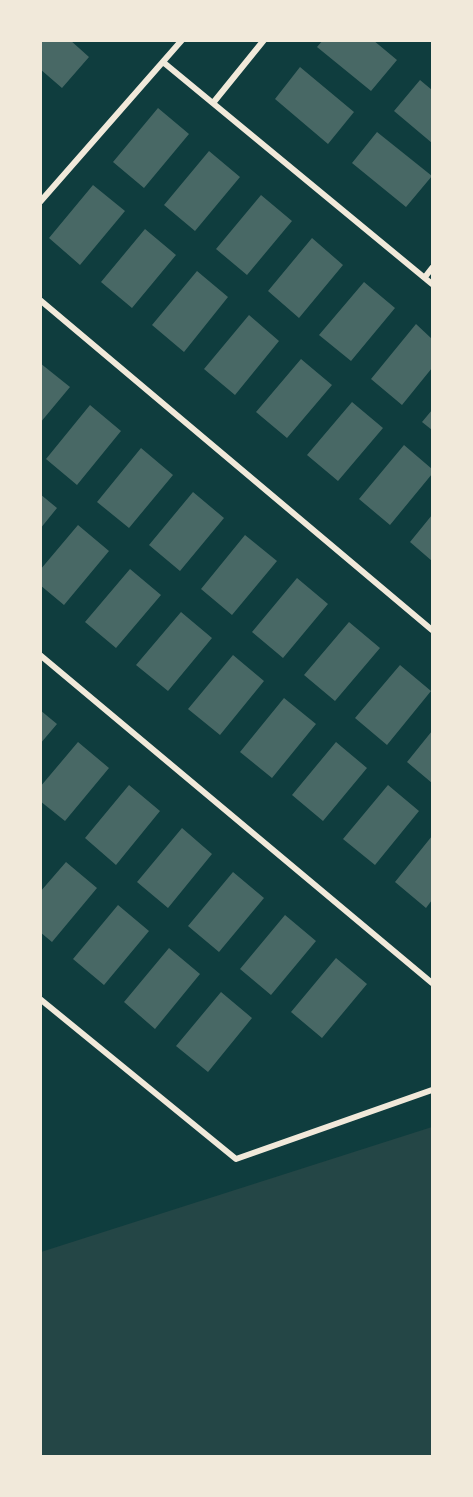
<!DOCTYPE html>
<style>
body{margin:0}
#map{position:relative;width:473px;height:1497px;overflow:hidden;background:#0f3d3e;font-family:"PT Sans Narrow",sans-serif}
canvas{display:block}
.frame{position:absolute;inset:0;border:42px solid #f1e9da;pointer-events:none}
</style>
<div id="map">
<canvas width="473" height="1497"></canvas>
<div class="frame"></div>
</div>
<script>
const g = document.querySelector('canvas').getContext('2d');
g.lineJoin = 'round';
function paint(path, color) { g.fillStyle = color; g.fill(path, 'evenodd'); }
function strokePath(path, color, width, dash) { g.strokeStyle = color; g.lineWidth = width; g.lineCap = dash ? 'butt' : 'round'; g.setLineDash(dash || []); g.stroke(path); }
paint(new Path2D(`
 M432,1127v329h-391v-204z`), '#244646');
paint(new Path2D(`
 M40,40h30l19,17 -27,31 -22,-19z
 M323,40h50l24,20 -26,31 -54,-44z
 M300,67l54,45 -26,32 -53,-45z
 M420,80l12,10v53l-38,-32z
 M158,108l31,26 -45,54 -31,-26z
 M377,132l55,44 -26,31 -54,-44z
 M209,151l31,26 -45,54 -31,-26z
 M93,185l32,26 -45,54 -31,-27z
 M261,195l31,26 -45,54 -31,-26z
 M145,229l31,26 -44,53 -31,-26z
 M312,238l31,27 -44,53 -31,-27z
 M197,271l31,26 -44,55 -32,-27z
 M364,282l31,26 -44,53 -32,-26z
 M249,315l30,26 -44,54 -31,-26z
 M416,324l16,15v29l-30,37 -31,-26z
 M301,359l31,26 -45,53 -31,-26z
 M40,363l30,24 -30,36z
 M352,402l31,26 -45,53 -31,-26z
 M90,405l31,26 -44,54 -31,-26z
 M432,410v20l-10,-8z
 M404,445l28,24v5l-42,51 -31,-26z
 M141,448l32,27 -44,53 -32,-26z
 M193,492l31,26 -44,53 -31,-26z
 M40,494l17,14 -17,21z
 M432,515v46l-22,-19z
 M78,525l31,26 -45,54 -24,-20v-15z
 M245,535l32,26 -45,54 -31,-26z
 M130,569l31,26 -45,53 -31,-26z
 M297,578l31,26 -45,54 -31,-26z
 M181,612l31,26 -44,53 -32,-26z
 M349,622l31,26 -45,53 -31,-26z
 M233,655l31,26 -44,54 -32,-26z
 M400,665l31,26 -44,54 -32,-27z
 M284,698l32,26 -44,54 -32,-26z
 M40,710l17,14 -17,20z
 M432,731v52l-25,-21z
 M78,742l31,26 -44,53 -25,-20v-14z
 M336,742l31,26 -44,53 -31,-26z
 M129,785l31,26 -44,54 -31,-27z
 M388,785l31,26 -44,54 -32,-26z
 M182,828l30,26 -44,54 -31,-26z
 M432,836v64l-6,8 -31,-26z
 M66,862l31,26 -45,54 -12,-10v-40z
 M233,872l31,26 -45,54 -31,-26z
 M118,905l31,26 -45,54 -31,-26z
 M285,915l31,26 -45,54 -31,-26z
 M169,948l31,26 -45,55 -31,-27z
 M336,958l31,26 -45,54 -31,-26z
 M221,992l31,26 -44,54 -32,-26z`), '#486865');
strokePath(new Path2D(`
 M163,62l269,222
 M213,103l51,-63
 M40,202l142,-162
 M425,277l7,-9
 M40,300l392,330
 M40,655l392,328
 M40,999l196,160 196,-69`), '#f1e9da', 6);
</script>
